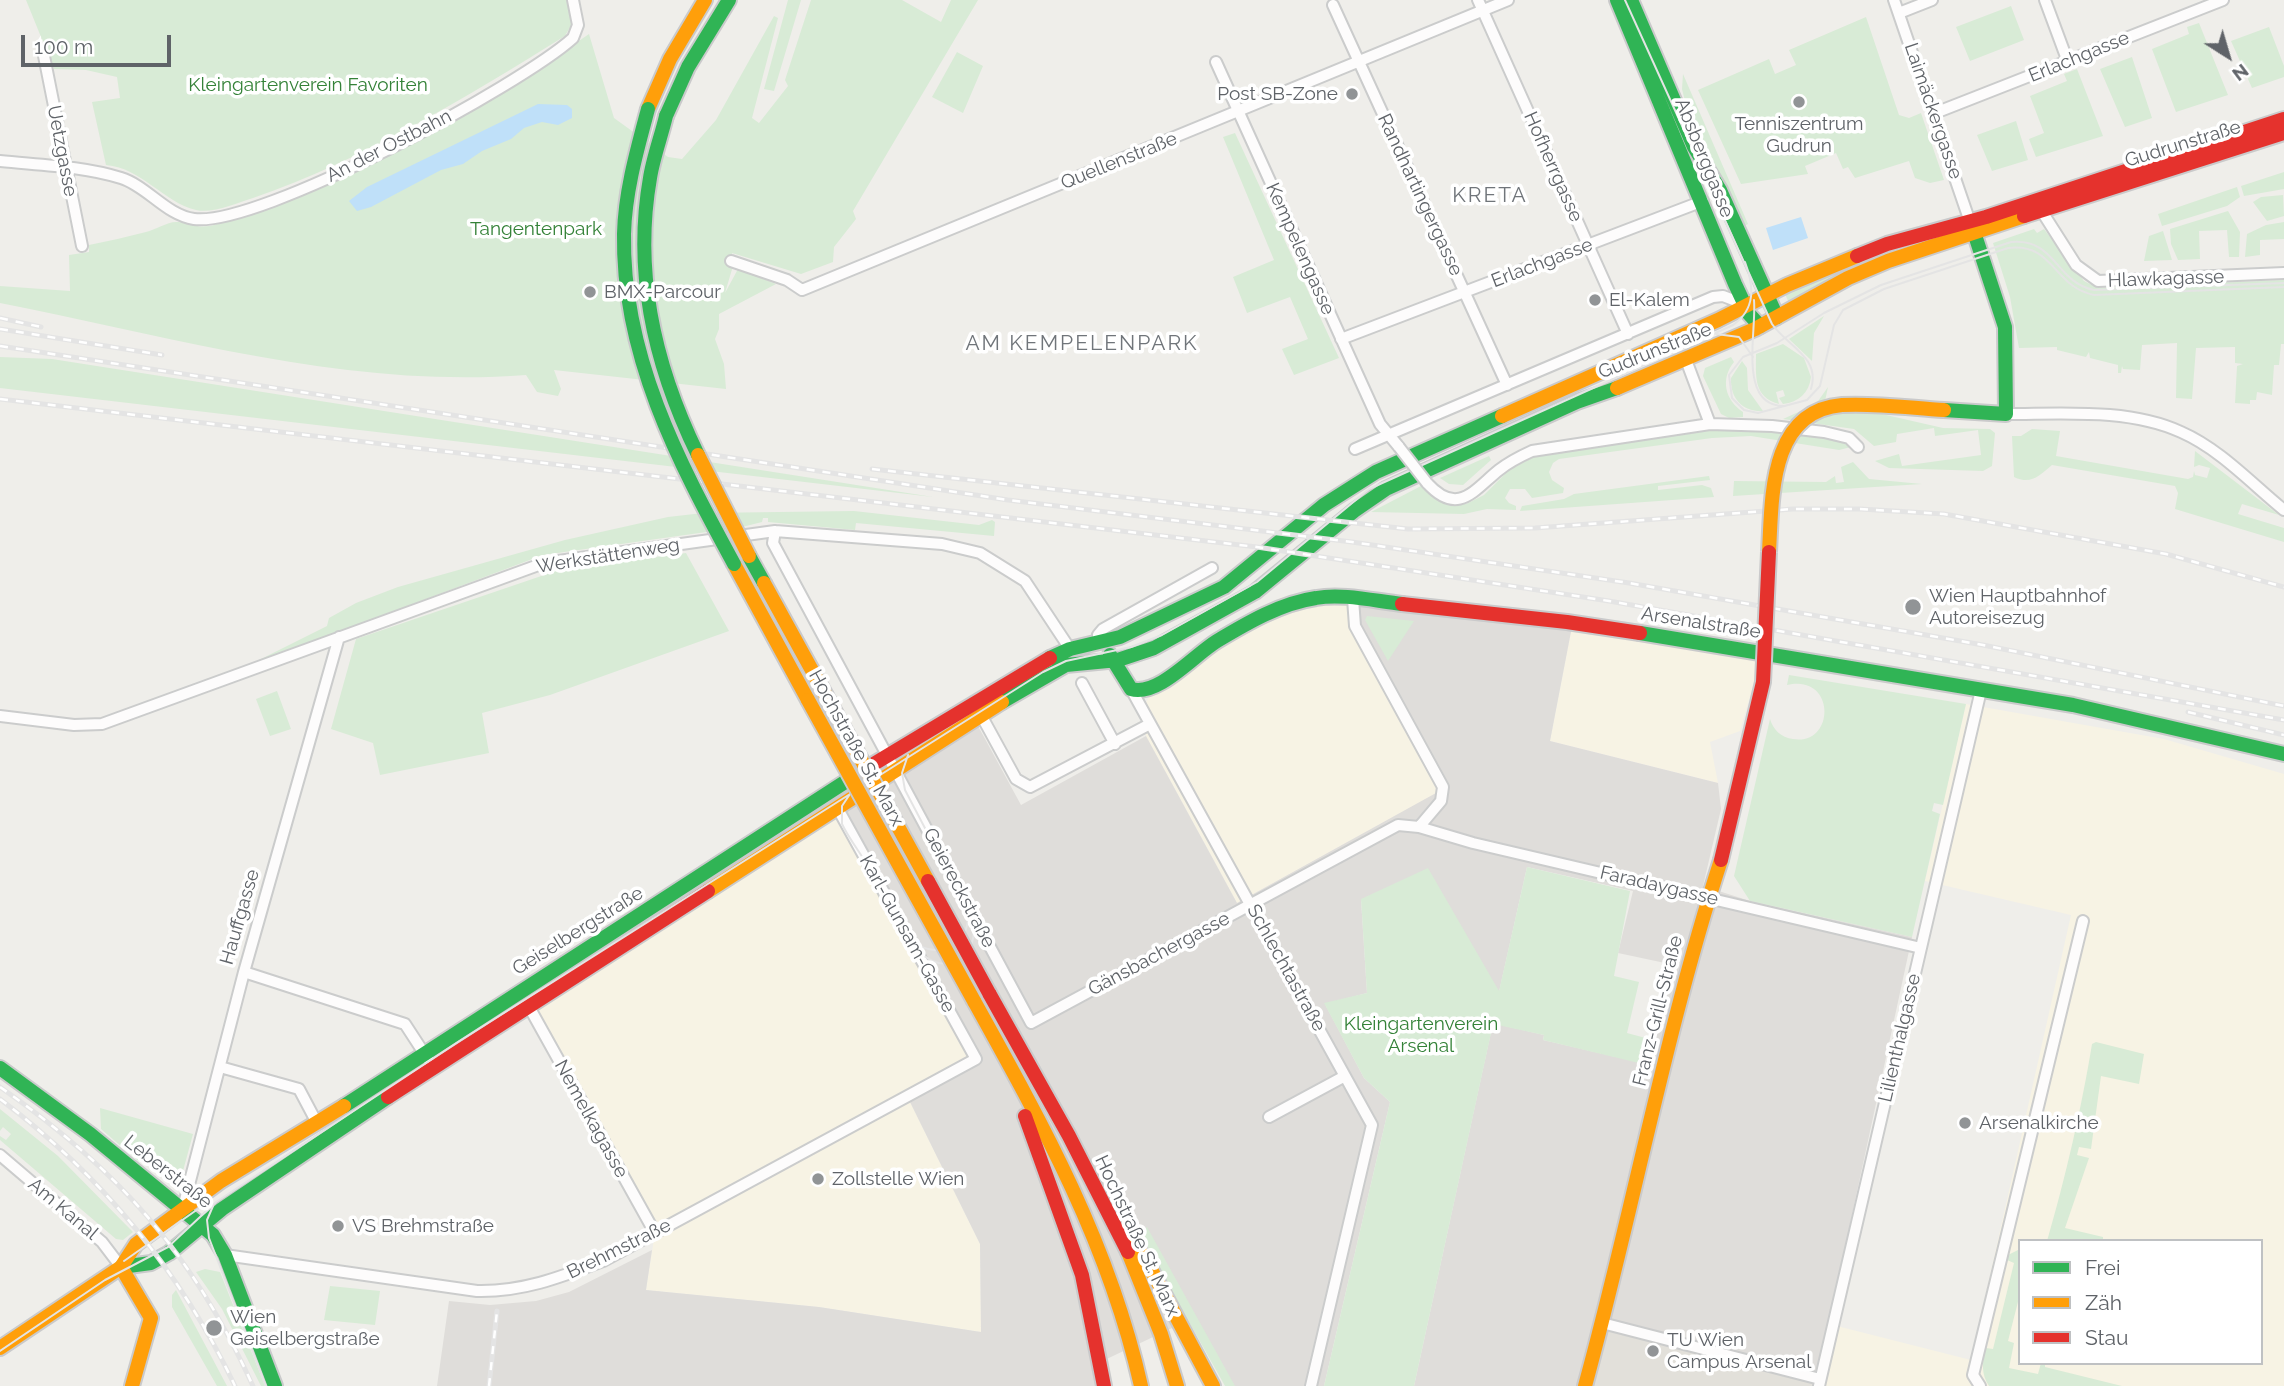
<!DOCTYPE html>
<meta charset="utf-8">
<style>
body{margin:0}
#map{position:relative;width:2284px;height:1386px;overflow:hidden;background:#efeeea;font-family:Raleway,sans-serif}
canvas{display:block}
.legend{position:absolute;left:2018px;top:1239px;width:245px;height:126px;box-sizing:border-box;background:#fff;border:2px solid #bfc1c3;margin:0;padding:9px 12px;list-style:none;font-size:21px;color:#5f6368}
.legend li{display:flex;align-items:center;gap:14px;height:35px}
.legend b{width:35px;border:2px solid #bfc1c3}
.north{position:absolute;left:2193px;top:21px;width:70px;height:70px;-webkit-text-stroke:5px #fff;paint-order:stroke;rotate:143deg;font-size:19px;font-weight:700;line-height:28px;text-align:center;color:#5f6368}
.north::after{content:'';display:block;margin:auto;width:24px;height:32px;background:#5f6368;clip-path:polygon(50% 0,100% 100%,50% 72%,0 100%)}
.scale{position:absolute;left:21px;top:35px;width:150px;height:32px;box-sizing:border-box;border:4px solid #5f6368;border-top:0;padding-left:9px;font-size:21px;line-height:24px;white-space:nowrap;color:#5f6368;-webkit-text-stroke:5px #fff;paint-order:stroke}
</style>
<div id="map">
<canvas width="2284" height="1386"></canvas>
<ul class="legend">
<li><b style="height:9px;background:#30b455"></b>Frei</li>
<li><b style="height:9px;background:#ff9f0a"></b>Zäh</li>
<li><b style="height:9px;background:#e5322d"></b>Stau</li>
</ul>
<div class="north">N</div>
<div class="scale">100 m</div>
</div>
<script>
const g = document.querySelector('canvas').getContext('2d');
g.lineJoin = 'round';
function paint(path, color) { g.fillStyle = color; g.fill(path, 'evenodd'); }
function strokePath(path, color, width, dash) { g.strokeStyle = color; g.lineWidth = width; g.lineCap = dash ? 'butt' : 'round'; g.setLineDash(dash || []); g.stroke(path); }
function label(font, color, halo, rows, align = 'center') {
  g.font = font + ' Raleway,sans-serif'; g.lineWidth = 7; g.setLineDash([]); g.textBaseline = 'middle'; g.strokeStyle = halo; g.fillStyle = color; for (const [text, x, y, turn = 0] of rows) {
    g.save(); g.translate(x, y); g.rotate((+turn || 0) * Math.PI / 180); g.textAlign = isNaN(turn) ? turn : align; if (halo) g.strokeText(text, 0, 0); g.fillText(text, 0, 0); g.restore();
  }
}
paint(new Path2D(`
 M1353,591l-4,29 97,168 -209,115 -91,-167 -7,-22 16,-27 4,-13 41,-29 82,-48z
 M1574,616l73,25 108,16v22l-15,52 -30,11 8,41 -168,-42z
 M1966,704l198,35 120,35v612h-469l14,-62 142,36 100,-445 -146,-34zM2020,1241h241v122h-241z
 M838,809l138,250 -66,43 70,142 1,88 -162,-25 -173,-17 9,-58 -127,-227z`), '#f7f3e4');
paint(new Path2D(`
 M1353,591l221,25 -24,125 168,42 3,26 -18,77 47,15 162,36 -97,449h-401l79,-363 51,12 -1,5 104,24 16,-72 12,-15 5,-22 -15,8 -47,-10 15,-62 -106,-24 -28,125 -138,-93 6,94 -42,11 39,74 26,24 -66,284h-92l-41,-67 -97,46 2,21h-659l12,-85 41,4 46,-4 33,-9 83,-42 -6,40 173,17 162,25 -1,-88 -70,-142 66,-43 -145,-261 133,-83 14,11 43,79 125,-69 91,167 208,-115 -96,-169z`), '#dfddda');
paint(new Path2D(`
 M1603,1325l214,53 -2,8h-229z`), '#e2e0da');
paint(new Path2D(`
 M26,0h543l4,22 -8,14c-100,62 -200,123 -312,162 -16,5 -41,16 -57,12 -33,-8 -54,-42 -90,-45l-14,-63 28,-4 -3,-21 -31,-7 -32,-1z
 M788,0h13l-27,91 -10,-2z
 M811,0h91l39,22 10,-22h27l-125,211 3,8 -22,28 -1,15 -32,12 -69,-21 1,13 -8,27 13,-24 38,15 -57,30v15l-4,10 9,25 2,25 -172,-19 7,19 -3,7 -21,-4 -11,-17c-177,14 -354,-38 -526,-72v-17l70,5 -1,-36 20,-3v-7c19,-4 38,-8 57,-13 9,-2 21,-10 30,-10 15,-1 20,9 41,2 136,-40 256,-109 372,-190l25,84 54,39 14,2 34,-39 58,-104 4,2 -26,100 7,5 29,-37 -3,-6z
 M2011,6l13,34 -54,21 -14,-34z
 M1866,17l33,98 10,3 12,-5 23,67 -14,3 -15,-5 -6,-17 -54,17 -7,-11 -5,2 -7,-16 -31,13 3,8 -67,10 -43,-94 71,-31 6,15 21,-9 -7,-15z
 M2199,23l29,72 -52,17 -24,-63 37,-15 -2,-7z
 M2269,27l15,39v11l-32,11 -21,-47z
 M957,52l26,14 -20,47 -31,-16z
 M2132,57l20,61 -27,9 -25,-58z
 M2077,69l26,67 -67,21 -7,-18 15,-6 -14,-37 37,-15 -3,-7z
 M1683,74l65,150 -4,2 -58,-121 -4,-16z
 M2016,121l12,39 -36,11 -15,-36z
 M1235,133l104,225 -45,17 -12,-26 26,-10 -18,-42 -43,16 -14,-36 41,-17 -51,-123z
 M2284,172v17l-40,7 -3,-10z
 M2237,187l3,10 -13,9 -65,20 -4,-12z
 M2283,195l1,21 -17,5 -14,-19 8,-5z
 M2228,211l12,21 -1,25h-10l-2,-27 -28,1 1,28 -22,1 -7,-16 -1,-15z
 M2284,222v17l-24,1v15l-15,2 2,-23 19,-9z
 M2034,229l3,4 7,-4 40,52 14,7 186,-8v64h-3l-2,21h-5l-2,30 -15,-3 -1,8h-6v4l-15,-1 2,-37 6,-2 -8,-1v-16l-39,1 -4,51 -16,-1 1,-55 -35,2 -2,25 -17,-1 -1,-3 -1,7h-3v-8l-28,-7 -1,-6 -3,5 -29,-7v-3l-38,1 -9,-51 -17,-54z
 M2163,231l9,29 -28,1 5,-25z
 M1889,251v2l-100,50 -4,-9z
 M1824,316l-10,17 -2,28 -23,-22z
 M1783,344l21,14 7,19c-2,16 -12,25 -28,27l-4,-6 6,-2 -2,-6 -7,2 3,12c-26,-7 -23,-28 -23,-50z
 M0,357l52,2 881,138 -933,-109z
 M1731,357l3,5c-14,17 -9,38 9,50v5l-14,1 -8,-4 -18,-38 2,-8z
 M1742,361l5,7 1,22 15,21c-20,1 -33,-12 -32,-33z
 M1828,387l-3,14 118,27 47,1 5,4 -3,33 -9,5 -94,-3 -14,-7 24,-7 3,12 79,-11 -3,-25 -43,6 -1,-8 -37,6 -1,8 -22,4 -20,-17 -71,-10 33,-15z
 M2032,429l28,2 -4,25 132,23 5,-2 1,-6 1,4 12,3 3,-10 -11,-3 -5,2 1,-16 84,64 -37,-11 -4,10 46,14v14l-109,-33 3,-16 -3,-7 -123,-21c-13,11 -21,20 -38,12l-2,-41h9z
 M1714,430c26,-1 120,0 137,17l-12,3 -88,-14 -39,2 -153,21 -6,4 -4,9 3,8 12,8 -1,5 -31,5 -7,-9h-15l-5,9 4,5 7,3v4l-29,-1 -23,5 -93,-2 50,-26 25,18h20l18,-9 25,-25 27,-14z
 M1489,456l2,4 -28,25 -14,-1 -9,-6z
 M1853,462l16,17 53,5 -189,12 1,-15 92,1 9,-6 1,7 8,-1 -3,-15z
 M1709,476l1,4 -52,6v4l44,-5 9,3 3,9 -194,14 2,-5 42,-7 10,-5z
 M854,511l125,14 13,-5 3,2 -1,14 -138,-13 -1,7 -87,-8v-4h-5l-1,4 -20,5 -199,28 -300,113 84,-42 2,-8 27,-15 42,-16 167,-47 103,-23 35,-4z
 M686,553l43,78 -179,64 -68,18 7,40 -109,22 -7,-32 -42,-14 25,-90 203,-69z
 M1367,616l47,5 -26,40 -23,-41z
 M1789,675l177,29 -23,101 -9,-2 -2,8 8,3 -28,123 -162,-36 -16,-25 36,-157c3,10 11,19 23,20 43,7 43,-66 -6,-54z
 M277,691l14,38 -21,7 -14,-37z
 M1527,867l103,24 -16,85 25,6 -12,51 26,7 -6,25 -104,-25 1,-5 -51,-11 -79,362h-90l66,-284 -26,-24 -40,-75 43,-10 -6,-94 67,-31 71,123z
 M2096,1042l48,12 -5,30 -38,-8 -10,73 -12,-2 -2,8 12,3 -24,70 38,9v4h-56c18,-61 35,-135 45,-197z
 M100,1108l93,26 -13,48 -14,-8 1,-3 -9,-6 -2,2 -19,-7 -36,-31z
 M0,1109l58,47 75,76 -10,8 -7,-1 -116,-99v-4l6,4 5,-6 -8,-7 -3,4z
 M1147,1227l88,159h-10l-86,-153z
 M2018,1250l2,44 -12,47 6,2 -5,25 29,6 3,-11h4v4l77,19h-133c-8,-12 -7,-24 -3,-38l7,1 21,-86 -7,-3 1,-5z
 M205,1269l15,3 45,114h-4l-39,-77 -26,-37z
 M330,1286l50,5 -5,34 -51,-5z
 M176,1290l51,96h-10l-45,-79v-12z`), '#d8ebd6');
paint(new Path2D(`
 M538,104l29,1 5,4v9l-14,7 -16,-3 -18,6 -13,11 -29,12 -19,13 -22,6 -70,37 -14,4 -8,-10 18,-14z
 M1801,217l7,21 -35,12 -7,-22z`), '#bfe0f9');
const street = new Path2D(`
 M1478,0l150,334
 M1894,0l76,222
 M2045,0l23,62
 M1333,5l174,380
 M1899,13l33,-13
 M44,56l38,190
 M1216,62l164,362 19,23
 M1935,113l288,-113
 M0,161c39,4 83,5 121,17 26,8 45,37 73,41 66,8 327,-134 379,-181l5,-13 -5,-25
 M2041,210l35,55 22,16 186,-8
 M731,261l56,19 15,10 706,-290
 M1341,339l362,-138
 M1686,360l24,64
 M2006,414c56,0 123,-6 175,18 39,17 71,52 103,78
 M1355,449l358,-152 10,-1 21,8
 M1427,483c31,34 47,7 72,-13 10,-8 22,-14 33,-19l178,-27 62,2 52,6 25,6 9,9
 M775,531l-2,12 258,480 367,-198 21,2 54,16 448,105
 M1353,599l2,27 88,161 -2,14 -22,26
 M1101,643l-3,-8 5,-6 109,-61
 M1082,683l33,61
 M1131,689l241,436 -61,261
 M981,715l35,64 14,8 120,-63
 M0,716l74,9 28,-1 442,-161 231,-32 167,13 38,9 45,28 45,68
 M244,972l161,52 28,43
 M528,1005l127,228
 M220,1067l79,22 18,34
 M1269,1117l76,-41
 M0,1155l102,87 19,25
 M183,1208l61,-236 95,-335
 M225,1255l252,36c46,1 84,-14 126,-30l373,-202 -138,-250
 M1602,1323l218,56
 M1819,1386l162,-696
 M1980,1386l-7,-11 110,-454`);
const fast = new Path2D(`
 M1617,0l118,284 14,30 11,12
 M1631,0l63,147 26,43 57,127
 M666,116l22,-49 41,-67
 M1944,410l62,4 -1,-87 -33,-101
 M749,556l15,27
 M1640,633l433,72 211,49
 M1110,655l21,34c27,8 63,-34 86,-48 30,-18 64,-38 99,-43 26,-5 59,3 86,6
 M1050,658l20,-9 50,-12 104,-50 100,-82 52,-33 126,-56
 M1002,702l64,-37 52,-5 36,-12 101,-56 99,-81 32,-22 191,-87 40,-14
 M0,1068l90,66 123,101 12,20 50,131
 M344,1106l518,-335
 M121,1267l30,-4 18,-10 53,-44 166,-112`);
const slow = new Path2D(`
 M648,109l22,-50 35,-59
 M1617,388l138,-59 93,-51 40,-17 136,-45
 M1502,416l216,-96 69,-35 70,-29
 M734,564l74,136
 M708,891l294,-189
 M974,1001c70,126 135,243 167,385
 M1130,1238l16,22 67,126
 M1128,1252l33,82 16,52
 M121,1267l30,51 -19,68
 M0,1348l121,-81 15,-23 85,-63 123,-75
 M1585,1386c48,-175 80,-354 136,-526`);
const jam = new Path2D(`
 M2024,216l260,-83
 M1857,256l30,-12 99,-27 298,-98
 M1402,604l165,18 73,11
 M862,771l188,-113
 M989,993l80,143 59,116
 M388,1097l320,-206
 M1025,1116l57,159 22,111`);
strokePath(street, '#cbcccc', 14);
strokePath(fast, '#cacacb', 18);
strokePath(slow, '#cacacb', 18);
strokePath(jam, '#cacacb', 18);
strokePath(street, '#fdfcfc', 10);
strokePath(fast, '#30b455', 14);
strokePath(slow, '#ff9f0a', 14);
strokePath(jam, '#e5322d', 14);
strokePath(new Path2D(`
 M1625,0l147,324c15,22 49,33 39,65
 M2284,283l-190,7c-39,-8 -38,-52 -83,-48l-130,43 -57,28 -47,30 -34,14 -14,18 3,23 12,12 14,3 49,-13 13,-14 14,-61 9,-15 41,-21 124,-41c46,-6 45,39 86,47l190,-8
 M1754,300c3,32 -17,107 31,106
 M1716,334l23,3 14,20
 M850,794l-8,12v18c7,15 18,28 26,42 15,27 51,123 93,91 14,-10 14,-24 11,-39l-67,-128 -3,-17 6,-18
 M915,943c23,16 52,3 53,-25
 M213,1206l-6,14 2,18 57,148
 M124,1261l74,-52
 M0,1351l105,-71 63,-33 48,-45 242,-160 585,-370 23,-11 65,-14 31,-12 95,-53 112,-93 364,-164c23,-16 21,-39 12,-63`), '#e4e4e4', 2);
const rail = new Path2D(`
 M0,318l41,9
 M0,329l162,26
 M0,346l1008,154 344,42 277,41 354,62 301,61
 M0,399l1257,148 352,54 675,119
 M872,469l536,60 127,-1 258,-19h67l84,5 222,40 118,33
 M2188,712l96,23
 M0,1087c118,82 193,167 253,299
 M0,1099c101,76 181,173 235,287
 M489,1386l8,-75`);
strokePath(rail, '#e4e4e4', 5);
strokePath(rail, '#fff', 2.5, [8]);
const streetBridge = new Path2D(`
 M1399,447l28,36`);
const fastBridge = new Path2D(`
 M648,109c-11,41 -23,83 -24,125 -2,121 54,227 110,330
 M666,116c-5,21 -13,42 -16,62 -17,96 6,191 48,277`);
const slowBridge = new Path2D(`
 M698,455l51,101
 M1769,552c3,-54 0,-141 73,-147 33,-2 69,3 102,5
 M764,583l164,298
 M808,700l166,301`);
const jamBridge = new Path2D(`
 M1721,860l42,-178 6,-130
 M928,881l61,112`);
strokePath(streetBridge, '#cbcccc', 14, []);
strokePath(fastBridge, '#cacacb', 18, []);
strokePath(slowBridge, '#cacacb', 18, []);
strokePath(jamBridge, '#cacacb', 18, []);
strokePath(streetBridge, '#fdfcfc', 10);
strokePath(fastBridge, '#30b455', 14);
strokePath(slowBridge, '#ff9f0a', 14);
strokePath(jamBridge, '#e5322d', 14);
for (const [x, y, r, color] of [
 [1352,94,7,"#919496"],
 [1799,102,7,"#919496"],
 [590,292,7,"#919496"],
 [1595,300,7,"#919496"],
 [1913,607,9,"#919496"],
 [1965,1123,7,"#919496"],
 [818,1179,7,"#919496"],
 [338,1226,7,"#919496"],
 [214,1328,9,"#919496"],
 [1653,1351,7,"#919496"]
]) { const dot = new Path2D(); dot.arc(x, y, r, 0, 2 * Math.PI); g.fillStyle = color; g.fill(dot); strokePath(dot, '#fff', 2.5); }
label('19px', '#5f6368', '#fff', [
 ["Erlachgasse",2079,57,-22],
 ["Laimäckergasse",1933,111,71],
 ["Gudrunstraße",2183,144,-17],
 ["An der Ostbahn",389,146,-27],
 ["Uetzgasse",62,151,79],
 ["Absberggasse",1704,158,68],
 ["Quellenstraße",1119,161,-22],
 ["Hofherrgasse",1553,167,66],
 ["Randhartingergasse",1420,195,65],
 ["Kempelengasse",1300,249,66],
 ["Erlachgasse",1542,263,-21],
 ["Hlawkagasse",2166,279,-2],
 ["Gudrunstraße",1655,351,-22],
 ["Werkstättenweg",608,556,-9],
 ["Arsenalstraße",1701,623,9],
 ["Hochstraße St. Marx",856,748,61],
 ["Faradaygasse",1659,886,13],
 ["Geiereckstraße",959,888,62],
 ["Hauffgasse",240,917,-74],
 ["Geiselbergstraße",578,931,-32],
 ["Karl-Gunsam-Gasse",907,934,61],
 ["Gänsbachergasse",1159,954,-28],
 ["Schlechtastraße",1286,968,61],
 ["Franz-Grill-Straße",1658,1011,-76],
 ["Lilienthalgasse",1900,1038,-77],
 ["Nemelkagasse",591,1119,61],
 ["Leberstraße",168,1172,38],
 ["Am Kanal",63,1209,40],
 ["Hochstraße St. Marx",1137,1236,65],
 ["Brehmstraße",619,1249,-26]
]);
label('19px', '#348238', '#fff', [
 ["Kleingartenverein Favoriten",308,85],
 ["Tangentenpark",536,229],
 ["Kleingartenverein",1421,1024],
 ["Arsenal",1421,1046]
]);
label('19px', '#5f6368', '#fff', [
 ["Post SB-Zone",1338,94,"right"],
 ["Tenniszentrum",1799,124,"center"],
 ["Gudrun",1799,146,"center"],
 ["BMX-Parcour",604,292],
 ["El-Kalem",1609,300],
 ["Wien Hauptbahnhof",1929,596],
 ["Autoreisezug",1929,618],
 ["Arsenalkirche",1979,1123],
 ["Zollstelle Wien",832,1179],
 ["VS Brehmstraße",352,1226],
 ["Wien",230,1317],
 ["Geiselbergstraße",230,1339],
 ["TU Wien",1667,1340],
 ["Campus Arsenal",1667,1362]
], 'left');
g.letterSpacing = '2px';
label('21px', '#70757a', '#fff', [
 ["KRETA",1490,196],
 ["AM KEMPELENPARK",1082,344]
]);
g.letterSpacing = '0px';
</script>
